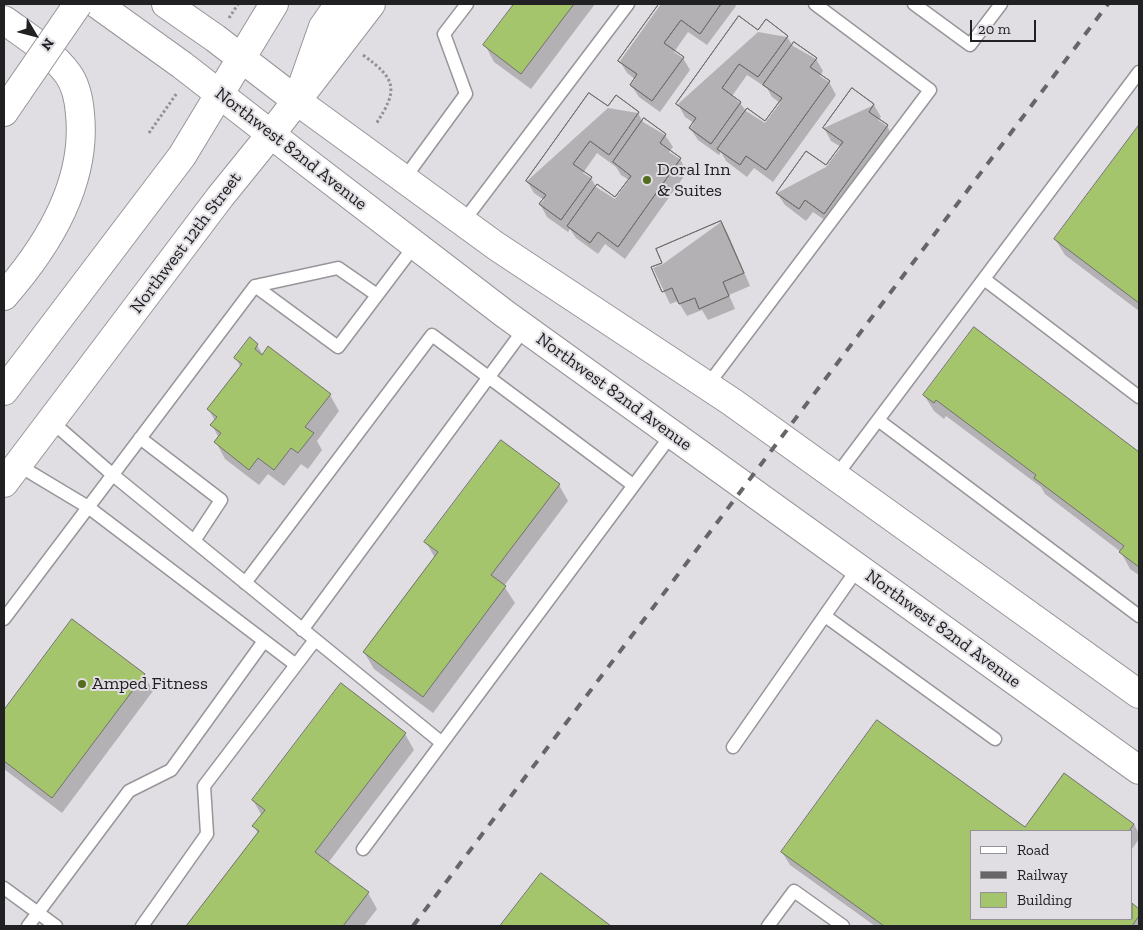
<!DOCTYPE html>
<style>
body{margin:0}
#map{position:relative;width:1143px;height:930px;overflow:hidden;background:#e1dee3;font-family:"Zilla Slab",serif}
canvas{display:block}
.frame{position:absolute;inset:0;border:5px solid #212022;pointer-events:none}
.legend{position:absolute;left:970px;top:830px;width:162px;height:90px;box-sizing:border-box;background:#e1dee3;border:1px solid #949296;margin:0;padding:6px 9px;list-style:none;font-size:15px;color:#212022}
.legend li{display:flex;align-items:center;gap:10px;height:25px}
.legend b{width:25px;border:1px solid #949296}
.north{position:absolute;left:10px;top:10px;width:50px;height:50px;-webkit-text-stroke:4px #e1dee3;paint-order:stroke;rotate:127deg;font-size:14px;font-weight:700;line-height:20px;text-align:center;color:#212022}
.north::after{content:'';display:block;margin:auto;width:18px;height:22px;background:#212022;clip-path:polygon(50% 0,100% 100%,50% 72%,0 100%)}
.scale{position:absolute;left:970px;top:20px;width:66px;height:22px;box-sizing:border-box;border:2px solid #212022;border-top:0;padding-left:6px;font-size:15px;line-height:18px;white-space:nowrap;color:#212022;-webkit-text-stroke:4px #e1dee3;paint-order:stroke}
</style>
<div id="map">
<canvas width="1143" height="930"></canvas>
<div class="frame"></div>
<ul class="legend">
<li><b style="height:6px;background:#fff"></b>Road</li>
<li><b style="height:6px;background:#676568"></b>Railway</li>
<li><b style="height:14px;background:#a4c56b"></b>Building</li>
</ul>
<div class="north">N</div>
<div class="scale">20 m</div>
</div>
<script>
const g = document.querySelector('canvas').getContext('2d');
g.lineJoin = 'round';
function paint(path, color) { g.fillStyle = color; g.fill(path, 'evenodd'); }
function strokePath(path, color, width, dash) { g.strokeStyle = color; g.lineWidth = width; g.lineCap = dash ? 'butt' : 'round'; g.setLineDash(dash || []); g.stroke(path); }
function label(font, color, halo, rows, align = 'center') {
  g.font = font + ' "Zilla Slab",serif'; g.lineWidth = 4; g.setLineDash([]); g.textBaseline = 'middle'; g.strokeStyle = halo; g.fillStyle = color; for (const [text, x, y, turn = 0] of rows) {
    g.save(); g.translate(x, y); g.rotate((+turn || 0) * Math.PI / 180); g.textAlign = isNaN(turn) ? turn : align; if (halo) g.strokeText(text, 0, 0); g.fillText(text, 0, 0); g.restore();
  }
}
paint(new Path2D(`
 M516,4h79l-64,85 -37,-27 -9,-17z
 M661,4h74l1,2 -29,39 -19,-13 -14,20 9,6 7,12 -30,42 -21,-15 -8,-12 4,-6 -8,-6 -7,-12z
 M758,32l29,5 6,9 23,13 7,12 -3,5 9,6 7,13 -63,87 -19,-14 -7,9 -21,-16 -5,-9 -2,3 -21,-15 -8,-12 4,-5 -9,-6 -7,-13zM747,75l20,13 5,9 8,6 -15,20 -19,-12 -6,-8 -8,-7z
 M874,105l7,12 -3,3 9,6 7,13 -62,86 -19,-13 -7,9 -21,-16 -8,-12 49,-26 15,-20 -10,-6 -7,-13z
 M608,108l30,5 5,9 22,13 8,12 -4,5 11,7 7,13 -62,87 -20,-15 -7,10 -22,-16 -6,-9 -2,3 -21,-15 -7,-13 4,-4 -10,-7 -7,-12zM597,153l19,14 5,8 8,5 -14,19 -19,-12 -5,-9 -8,-5z
 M1139,127v184l-74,-56 -10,-16z
 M721,222l7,12 22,52 -21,9 6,14 -27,11 -6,-10 -15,6 -9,-15 -8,3 -17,-36 10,-4z
 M974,329l165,124v122l-9,-6 -9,-17 -76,-58 -4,-7 -95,-71 -2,3 -10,-8 -10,-16z
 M257,345l6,10 67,40 9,16 -22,30 5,9 -14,19 -7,-5 -17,22 -16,-12 -9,11 -34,-26 -9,-17 3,-4 -7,-13 3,-4 -6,-11 32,-42 -5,-10z
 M559,485l9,16 -64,85 11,17 -82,110 -59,-44 -10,-17 71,-94 -9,-16z
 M72,621l72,54 9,16 -91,122 -58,-44v-57z
 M877,721l149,107 108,-4 5,10v5l-7,10v-18h-160v88h160v-14l7,5v16h-264l-85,-61 -8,-13z
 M405,734l9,16 -86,113 40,30 9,16 -13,17h-177l71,-92 -4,-8 8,-10 -9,-16z
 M542,874l67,52h-107z`), '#0003');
const building = new Path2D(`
 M514,4h60l-53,70 -38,-29z
 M659,4h62l-21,30 -19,-14 -17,23 20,14 -32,44 -22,-16 7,-11 -19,-13z
 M659,4h62l-21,30 -19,-14 -17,23 20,14 -32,44 -22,-16 7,-11 -19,-13z
 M739,16l19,14 8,-11 22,17 -30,41 -19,-13 -17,24 19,14 -30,42 -22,-16 7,-10 -20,-14z
 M739,16l19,14 8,-11 22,17 -30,41 -19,-13 -17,24 19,14 -30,42 -22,-16 7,-10 -20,-14z
 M794,42l23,16 -7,9 20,14 -64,89 -20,-14 -6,9 -23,-16 30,-41 18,13 17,-23 -19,-13z
 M794,42l23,16 -7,9 20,14 -64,89 -20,-14 -6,9 -23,-16 30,-41 18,13 17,-23 -19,-13z
 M852,88l22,16 -5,8 19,13 -64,89 -19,-14 -6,9 -23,-16 30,-42 20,14 17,-23 -20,-14z
 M852,88l22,16 -5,8 19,13 -64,89 -19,-14 -6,9 -23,-16 30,-42 20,14 17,-23 -20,-14z
 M589,93l19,13 8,-11 23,17 -30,43 -19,-14 -17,23 19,13 -31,43 -22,-16 7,-9 -20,-14z
 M589,93l19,13 8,-11 23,17 -30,43 -19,-14 -17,23 19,13 -31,43 -22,-16 7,-9 -20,-14z
 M644,118l22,16 -6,9 21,15 -63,89 -20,-15 -8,11 -23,-17 30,-42 18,13 16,-21 -18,-14z
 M644,118l22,16 -6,9 21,15 -63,89 -20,-15 -8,11 -23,-17 30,-42 18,13 16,-21 -18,-14z
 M1139,125v178l-85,-64z
 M721,221l23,52 -21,9 6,14 -30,13 -4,-11 -16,6 -7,-16 -10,4 -11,-25 11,-4 -6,-14z
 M721,221l23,52 -21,9 6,14 -30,13 -4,-11 -16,6 -7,-16 -10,4 -11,-25 11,-4 -6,-14z
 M974,327l165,125v115l-20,-15 5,-6 -90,-68 2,-3 -100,-75 -2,3 -11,-8z
 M250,337l8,7 -3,5 7,6 6,-9 63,48 -26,33 9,6 -16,20 -7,-5 -17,22 -16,-12 -9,12 -35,-28 7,-9 -11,-8 7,-8 -10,-8 35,-45 -8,-6z
 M501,440l59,44 -69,91 15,11 -83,111 -60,-45 75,-100 -14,-10z
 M72,619l73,55 -93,124 -48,-37v-51z
 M341,683l65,50 -91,119 54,40 -26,34h-157l73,-95 -7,-5 13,-16 -13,-10z
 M877,720l148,107 39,-54 70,51 -5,7h-157v88h160v-16l7,6v7l-7,10h-248l-103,-74z
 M541,873l70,53h-111z`);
paint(building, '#a4c56b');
strokePath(building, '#6f716c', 1);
const lane = new Path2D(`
 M914,4l56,41 31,-41
 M404,179l62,-85 -22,-60 23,-30
 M463,222l165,-218
 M984,279l155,118
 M255,286l83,-18 39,27
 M707,386l223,-296 -115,-86
 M878,420l261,196
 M51,421l62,54 329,268
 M140,438l81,62 -27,41
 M18,465l70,42 208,158 19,-25
 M836,476l303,-404
 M245,583l187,-248 201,150
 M825,616l170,123
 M4,619l251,-333 83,61 77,-102
 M302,630l223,-302
 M733,747l125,-179
 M363,849l309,-415
 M4,888l52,38
 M28,926l101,-135 42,-21 93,-129
 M142,926l65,-92 -3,-48 92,-121
 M768,926l26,-35 49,35`);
const secondary = new Path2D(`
 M97,4l85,61 113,88 210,161 634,456
 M166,4l49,34 82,63 199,145 236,156 407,292
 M4,391l178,-235 92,-152
 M4,483l216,-286 51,-63 100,-130`);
const highway = new Path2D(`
 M4,20c22,16 48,32 64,54 8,11 11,27 12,40 7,69 -32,132 -76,182
 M297,101l26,-74 16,-23
 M4,112l15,-22`);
strokePath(lane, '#98959a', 15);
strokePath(secondary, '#98959a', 30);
strokePath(highway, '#98959a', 30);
strokePath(new Path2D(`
 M229,18l9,-14
 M363,55c33,24 36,34 13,69
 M149,133l28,-40`), '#929093', 3, [2.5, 2.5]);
strokePath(lane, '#fff', 12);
strokePath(secondary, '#fff', 28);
strokePath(highway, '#fff', 28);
strokePath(new Path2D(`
 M413,926l695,-922`), '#676568', 4, [9, 9]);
const highwayBridge = new Path2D(`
 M19,90l59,-86`);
strokePath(highwayBridge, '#98959a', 30, []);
strokePath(highwayBridge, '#fff', 28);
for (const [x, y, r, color] of [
 [647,180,5,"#536c1e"],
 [82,684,5,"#536c1e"]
]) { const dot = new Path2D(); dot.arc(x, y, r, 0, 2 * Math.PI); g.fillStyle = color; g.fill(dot); strokePath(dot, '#e1dee3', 2); }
label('18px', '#212022', '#e1dee3', [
 ["Northwest 82nd Avenue",291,149,38],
 ["Northwest 12th Street",186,243,-53],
 ["Northwest 82nd Avenue",614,392,36],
 ["Northwest 82nd Avenue",943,629,36]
]);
label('18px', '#212022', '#e1dee3', [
 ["Doral Inn",657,170],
 ["& Suites",657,191],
 ["Amped Fitness",92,684]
], 'left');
</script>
